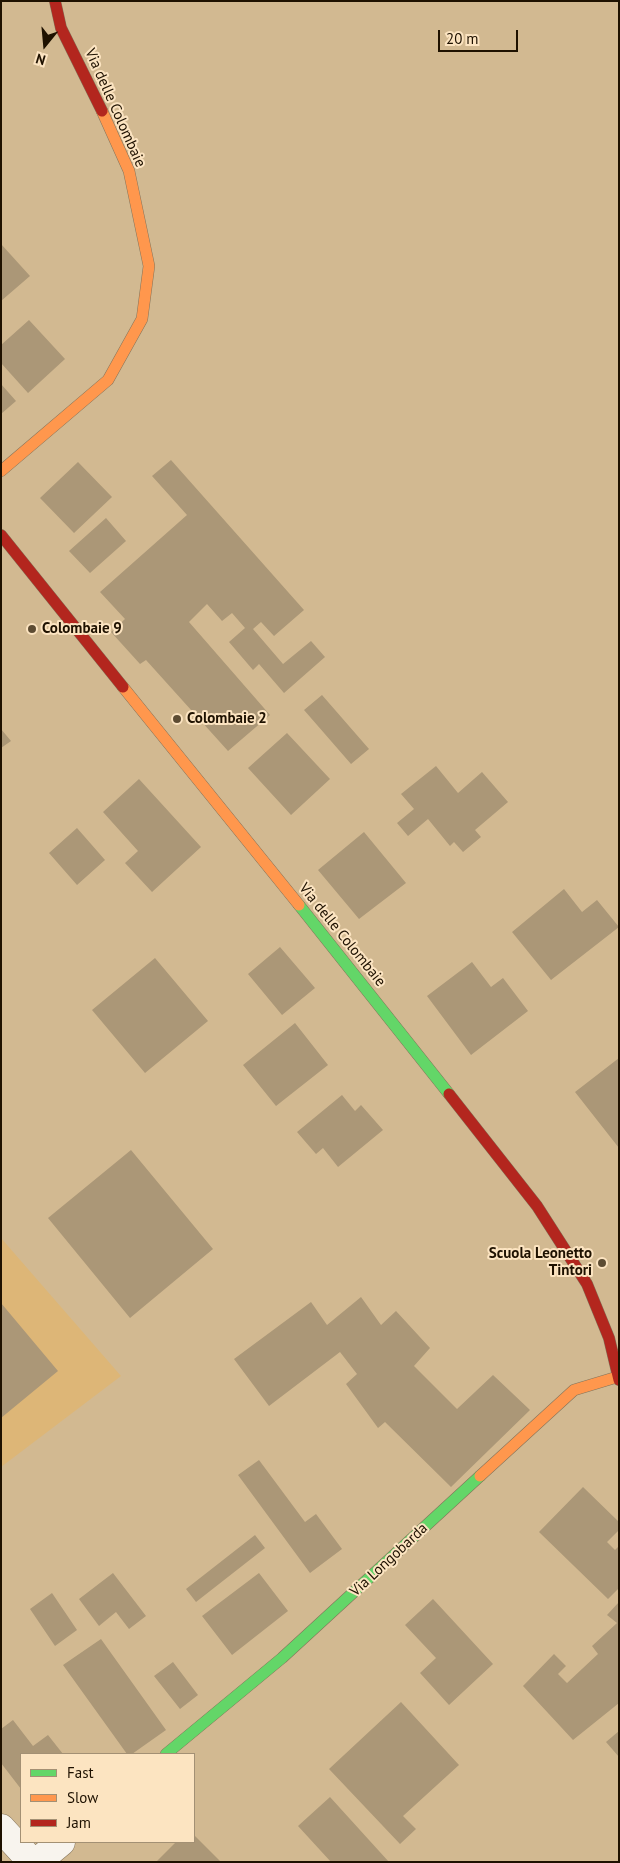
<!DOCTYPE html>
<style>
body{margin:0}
#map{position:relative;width:620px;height:1863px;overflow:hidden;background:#d2b991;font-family:"PT Sans",sans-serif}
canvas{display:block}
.frame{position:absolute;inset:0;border:2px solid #1e1100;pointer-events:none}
.legend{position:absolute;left:20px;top:1753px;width:175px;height:90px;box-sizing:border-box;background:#fce4c1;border:1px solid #a39074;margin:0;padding:6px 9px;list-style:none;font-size:15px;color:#1e1100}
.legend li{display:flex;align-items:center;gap:10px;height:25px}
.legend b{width:25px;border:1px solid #a39074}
.north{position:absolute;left:20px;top:20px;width:50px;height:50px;-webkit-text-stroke:4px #fce4c1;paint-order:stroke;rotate:197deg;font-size:14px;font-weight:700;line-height:20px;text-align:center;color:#1e1100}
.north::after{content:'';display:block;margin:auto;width:18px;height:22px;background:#1e1100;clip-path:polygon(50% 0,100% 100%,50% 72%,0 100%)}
.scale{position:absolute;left:438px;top:30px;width:80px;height:22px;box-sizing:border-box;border:2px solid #1e1100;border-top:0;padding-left:6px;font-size:15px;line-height:18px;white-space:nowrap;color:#1e1100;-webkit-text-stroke:4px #fce4c1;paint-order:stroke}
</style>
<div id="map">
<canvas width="620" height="1863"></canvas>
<div class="frame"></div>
<ul class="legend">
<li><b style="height:6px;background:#63d668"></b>Fast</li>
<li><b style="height:6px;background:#ff974d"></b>Slow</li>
<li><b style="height:6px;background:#b3261e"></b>Jam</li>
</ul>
<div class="north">N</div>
<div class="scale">20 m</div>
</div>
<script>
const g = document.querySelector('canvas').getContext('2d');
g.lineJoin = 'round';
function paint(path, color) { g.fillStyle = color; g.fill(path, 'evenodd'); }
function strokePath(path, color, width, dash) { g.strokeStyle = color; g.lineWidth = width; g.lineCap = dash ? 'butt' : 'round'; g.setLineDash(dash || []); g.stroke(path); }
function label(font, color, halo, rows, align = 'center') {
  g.font = font + ' "PT Sans",sans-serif'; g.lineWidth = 4; g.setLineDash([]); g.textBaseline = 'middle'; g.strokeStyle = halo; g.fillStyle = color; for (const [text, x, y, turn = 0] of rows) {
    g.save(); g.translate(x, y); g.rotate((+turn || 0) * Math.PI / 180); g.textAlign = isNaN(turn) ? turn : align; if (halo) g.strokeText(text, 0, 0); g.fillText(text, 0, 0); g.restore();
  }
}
paint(new Path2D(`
 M1,1238l120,138 -120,91z`), '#ddb677');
paint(new Path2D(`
 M1,244l29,32 -29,25z
 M29,320l36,39 -37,34 -27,-30v-18z
 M1,384l15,17 -15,13z
 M171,460l133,150 -30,26 -13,-14 -8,7 30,35 28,-23 14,16 -41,36 -25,-29 -6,6 -24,-28 16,-14 -13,-15 -10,8 -15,-17 -18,18 81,93 -42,36 -82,-91 -6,4 -29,-32 14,-13 -25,-27 87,-77 -35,-39z
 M78,462l34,35 -38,36 -34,-35z
 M106,518l20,23 -36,32 -21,-22z
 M322,695l47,54 -18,15 -47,-54z
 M1,729l10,12 -10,7z
 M287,733l43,46 -39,36 -43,-47z
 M436,766l22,27 24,-21 26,30 -33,28 6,7 -18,15 -9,-10 -4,4 -22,-27 -20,17 -11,-13 17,-14 -13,-15z
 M139,779l62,68 -49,45 -27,-29 13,-12 -35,-39z
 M77,828l28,32 -28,25 -28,-32z
 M364,832l42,51 -47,36 -41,-49z
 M564,889l18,23 15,-12 22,27 -68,53 -39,-48z
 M280,947l35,41 -33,27 -34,-41z
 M155,958l53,63 -63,52 -53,-63z
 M472,962l19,25 12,-9 25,33 -57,44 -44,-59z
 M295,1023l33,42 -52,41 -33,-41z
 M619,1058v90l-44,-56z
 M342,1095l13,16 6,-6 22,25 -45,37 -15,-19 -7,6 -19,-22z
 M131,1150l82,99 -83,69 -82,-100z
 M361,1297l20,28 15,-14 34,37 -16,18 43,43 36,-34 37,35 -79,77 -66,-65 -7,6 -32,-44 11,-10 -17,-22 -71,54 -35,-47 77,-57 16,23z
 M1,1303l57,68 -57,47z
 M259,1460l46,62 11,-8 26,35 -32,24 -72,-98z
 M583,1487l36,35v8l-12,12 8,8 4,-4v42l-11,11 -69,-67z
 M255,1535l10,13 -69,54 -10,-13z
 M113,1573l33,43 -17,13 -13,-17 -17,14 -20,-27z
 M259,1573l29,38 -56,44 -30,-39z
 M52,1593l25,37 -22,16 -25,-37z
 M433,1599l60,65 -44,41 -29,-32 16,-15 -31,-33z
 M619,1602v101l-46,37 -50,-54 31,-32 12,12 -8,8 9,9 31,-29 -6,-8 25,-23 -10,-8z
 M101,1639l65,91 -34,24h-5l-64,-89z
 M173,1662l25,33 -18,14 -26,-33z
 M401,1702l58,63 -56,51 13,13 -16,15 -71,-75z
 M13,1720l20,26 15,-11 15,19h-42v35l-20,-26v-34z
 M619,1731v26l-13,-15z
 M330,1797l59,65h-58l-33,-36z
 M194,1835l27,27h-65l20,-20h18z`), '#ab9777');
const street = new Path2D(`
 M1,1828l31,34
 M37,1862l24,-20`);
const fast = new Path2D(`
 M299,905l150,189
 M166,1754l116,-96 198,-182`);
const slow = new Path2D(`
 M1,471l107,-91 34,-61 7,-53 -20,-95 -27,-60
 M123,687l176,218
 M480,1476l94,-86 43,-13`);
const jam = new Path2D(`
 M55,1l6,27 41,83
 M1,535l122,152
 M449,1094l88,112 50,78 22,54 10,42`);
strokePath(street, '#83735a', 29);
strokePath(fast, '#83735a', 12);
strokePath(slow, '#83735a', 12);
strokePath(jam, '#83735a', 12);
strokePath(street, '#f8f4ee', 28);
strokePath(fast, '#63d668', 11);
strokePath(slow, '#ff974d', 11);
strokePath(jam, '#b3261e', 11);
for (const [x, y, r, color] of [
 [32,629,5,"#5d4c33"],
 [177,719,5,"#5d4c33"],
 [602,1263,5,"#5d4c33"]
]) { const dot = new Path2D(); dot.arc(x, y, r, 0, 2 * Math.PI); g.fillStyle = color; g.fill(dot); strokePath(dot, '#fce4c1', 2); }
label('15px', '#1e1100', '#fce4c1', [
 ["Via delle Colombaie",115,108,66],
 ["Via delle Colombaie",342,935,51],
 ["Via Longobarda",389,1560,-43]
]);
label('bold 15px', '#1e1100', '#fce4c1', [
 ["Colombaie 9",42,629],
 ["Colombaie 2",187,719],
 ["Scuola Leonetto",592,1254,"right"],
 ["Tintori",592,1271,"right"]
], 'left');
</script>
